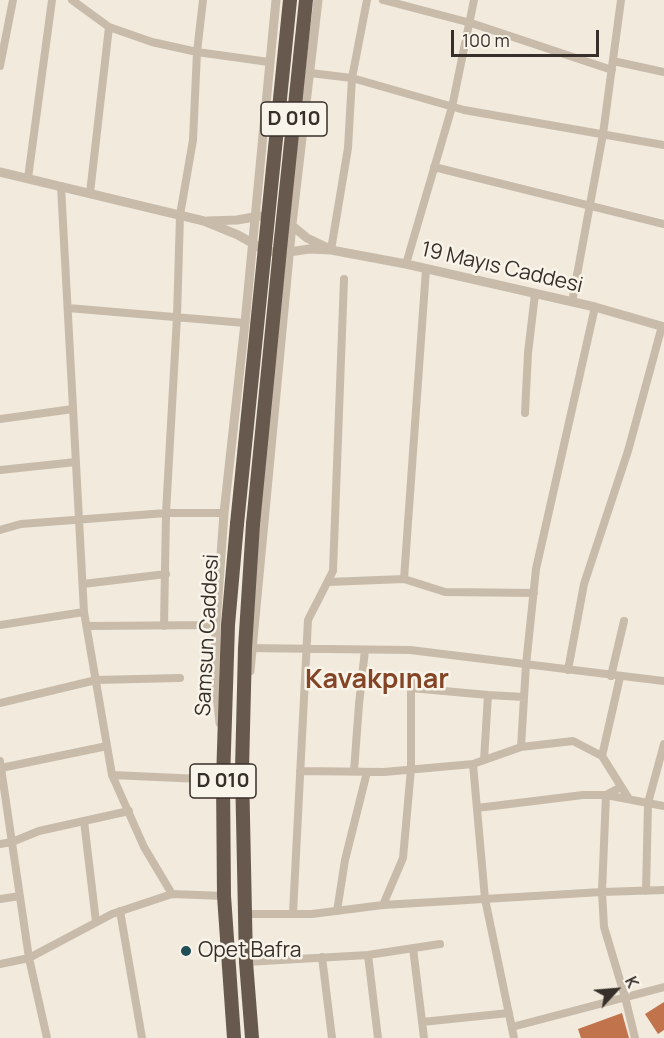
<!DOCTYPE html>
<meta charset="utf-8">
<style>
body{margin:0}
#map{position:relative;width:664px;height:1038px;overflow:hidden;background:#f1eadd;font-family:Manrope,sans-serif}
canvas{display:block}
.north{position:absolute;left:586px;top:960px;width:60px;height:60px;-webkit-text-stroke:4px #f9f4ea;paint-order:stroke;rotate:64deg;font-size:16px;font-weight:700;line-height:24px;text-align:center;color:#372f29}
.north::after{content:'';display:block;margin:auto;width:21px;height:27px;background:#372f29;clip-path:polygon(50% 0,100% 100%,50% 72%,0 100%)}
.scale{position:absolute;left:451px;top:30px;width:148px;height:27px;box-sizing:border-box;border:3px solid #372f29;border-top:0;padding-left:8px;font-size:18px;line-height:21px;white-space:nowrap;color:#372f29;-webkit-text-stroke:4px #f9f4ea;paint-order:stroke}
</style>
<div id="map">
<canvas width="664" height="1038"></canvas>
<div class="north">K</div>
<div class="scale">100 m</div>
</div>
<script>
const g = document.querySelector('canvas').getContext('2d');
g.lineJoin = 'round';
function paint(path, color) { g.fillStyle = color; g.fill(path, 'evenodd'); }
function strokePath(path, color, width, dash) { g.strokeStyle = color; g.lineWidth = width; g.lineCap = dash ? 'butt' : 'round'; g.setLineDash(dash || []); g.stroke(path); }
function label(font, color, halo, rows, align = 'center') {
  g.font = font + ' Manrope,sans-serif'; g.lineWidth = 5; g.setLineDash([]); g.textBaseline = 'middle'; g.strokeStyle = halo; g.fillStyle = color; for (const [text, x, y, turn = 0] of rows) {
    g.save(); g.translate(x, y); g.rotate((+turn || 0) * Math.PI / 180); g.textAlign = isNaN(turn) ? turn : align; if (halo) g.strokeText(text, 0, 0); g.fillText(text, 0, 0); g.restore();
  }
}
paint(new Path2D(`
 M664,1002v28l-6,4 -13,-20z
 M622,1013l7,25h-48l-3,-9z`), '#c1744c');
strokePath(new Path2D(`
 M72,0l37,27 43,15 45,10 72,10
 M383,0l88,23 141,47
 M613,61l51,11
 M0,66l13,-66
 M310,73l42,5 112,32 200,35
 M434,167l230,57
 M28,178l24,-178
 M61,186l23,426 28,163 32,72 28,47
 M90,193l19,-166
 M331,250l17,-102 4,-70 15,-78
 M406,264l46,-157 22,-107
 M572,302l31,-168 18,-134
 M68,308l177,15
 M525,413l3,-60 7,-59
 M0,419l73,-10
 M0,470l76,-8
 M0,530l21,-6 145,-11h58
 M404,579l22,-310
 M328,582l76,-3 41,13 89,1
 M83,584l83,-10
 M0,625l84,-13
 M87,626l129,-1
 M164,626l2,-113 11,-196 3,-102 13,-75 4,-88 6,-52
 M246,648l164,2 254,31
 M568,670l16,-86 44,-133 34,-125
 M611,676l13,-55
 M411,688l77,7 36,2
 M0,703l96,-23 84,-2
 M521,747l5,-82 10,-96 59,-262
 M602,756l18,-79
 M484,760l4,-65
 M0,761l29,197 18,80
 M473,764l12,135 29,139
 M1,768l106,-22
 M300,771l84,1 89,-8 48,-17 52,-6 29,15 27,43
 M354,771l5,-67 6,-54
 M112,775l111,5
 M477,808l106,-13h23l15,-8
 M84,821l12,101
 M0,844l12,-2 27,-11 90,-20
 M646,891l2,-88 16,-59
 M0,899l20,-3
 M383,905l20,-47 8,-89v-89
 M120,911l22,127
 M337,911l8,-51 22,-88
 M293,913l15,-293 25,-49 11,-292
 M244,914h68l71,-9 219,-13 62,-2
 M413,948l11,90
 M368,955l10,83
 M322,957l10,81
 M246,962l122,-7 72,-11
 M0,964l29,-6 83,-44 60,-20 52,2
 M422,1022l87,-9
 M512,1027l152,-40
 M635,1038l-10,-41 -21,-70 -2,-35 4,-97 58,11`), '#c9bbaa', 8);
strokePath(new Path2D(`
 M0,172l204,49 34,14 23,13 12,4 10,1 26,-4 22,1 75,14 189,43 69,20
 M208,221l29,-1 23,-4
 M290,224l17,14 19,9
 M250,671l42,-447 26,-224
 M220,723l-5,-47 1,-51 8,-112 21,-190 31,-323`), '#c9bbaa', 9);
strokePath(new Path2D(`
 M234,1038l-10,-142 -1,-116 5,-155 9,-101
 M252,1038l-6,-76 -4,-192 3,-122 8,-124`), '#68594e', 14);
strokePath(new Path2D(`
 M237,524l53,-524
 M253,524l28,-285 25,-239`), '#68594e', 14);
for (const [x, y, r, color] of [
 [186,951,6,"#204e57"]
]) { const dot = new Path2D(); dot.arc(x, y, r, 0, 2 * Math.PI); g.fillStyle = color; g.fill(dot); strokePath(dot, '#f9f4ea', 2); }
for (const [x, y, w] of [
 [294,119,66],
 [223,781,66]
]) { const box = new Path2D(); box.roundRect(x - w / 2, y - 17, w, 34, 4.5); g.fillStyle = '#f9f4ea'; g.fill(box); strokePath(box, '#372f29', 1.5); }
label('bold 20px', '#372f29', null, [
 ["D 010",294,119],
 ["D 010",223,781]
]);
label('21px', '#372f29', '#f9f4ea', [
 ["19 Mayıs Caddesi",502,268,13],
 ["Samsun Caddesi",208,635,-87]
]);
label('21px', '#372f29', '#f9f4ea', [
 ["Opet Bafra",198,951]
], 'left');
label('bold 27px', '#834525', '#f9f4ea', [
 ["Kavakpınar",377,680]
]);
</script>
